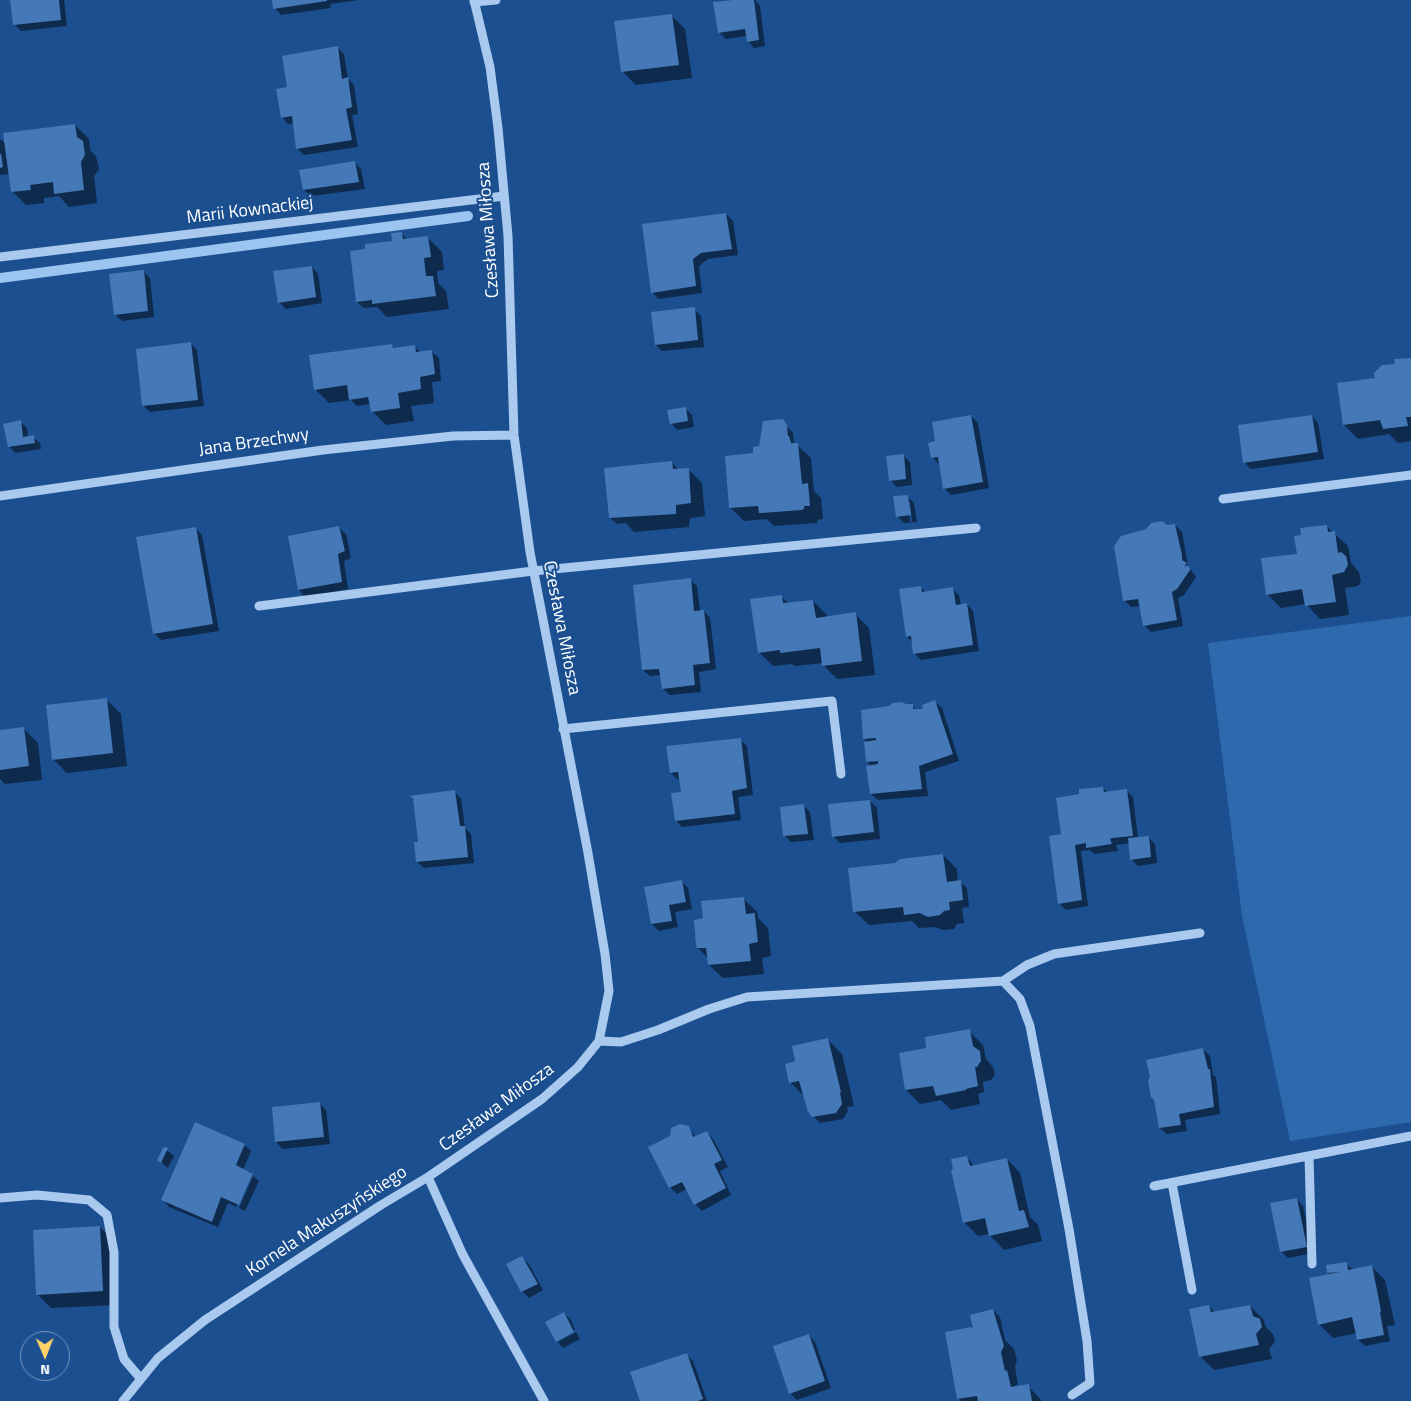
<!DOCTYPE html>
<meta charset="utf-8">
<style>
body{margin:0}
#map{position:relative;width:1411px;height:1401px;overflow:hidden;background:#1b4f8f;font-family:"Titillium Web",sans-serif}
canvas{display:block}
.north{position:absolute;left:20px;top:1331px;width:50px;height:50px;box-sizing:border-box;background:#1b4f8f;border:1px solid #7695bc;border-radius:50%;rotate:179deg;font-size:14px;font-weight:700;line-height:20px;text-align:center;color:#fff}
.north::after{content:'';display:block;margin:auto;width:18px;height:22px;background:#ffd166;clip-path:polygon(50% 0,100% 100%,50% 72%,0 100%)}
</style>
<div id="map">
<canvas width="1411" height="1401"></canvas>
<div class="north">N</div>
</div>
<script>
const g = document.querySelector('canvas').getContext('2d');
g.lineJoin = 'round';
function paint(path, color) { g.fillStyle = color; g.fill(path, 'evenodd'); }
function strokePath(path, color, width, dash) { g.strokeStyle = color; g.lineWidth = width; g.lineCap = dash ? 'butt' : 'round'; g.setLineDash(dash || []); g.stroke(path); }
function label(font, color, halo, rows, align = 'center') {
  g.font = font + ' "Titillium Web",sans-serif'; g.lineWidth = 4; g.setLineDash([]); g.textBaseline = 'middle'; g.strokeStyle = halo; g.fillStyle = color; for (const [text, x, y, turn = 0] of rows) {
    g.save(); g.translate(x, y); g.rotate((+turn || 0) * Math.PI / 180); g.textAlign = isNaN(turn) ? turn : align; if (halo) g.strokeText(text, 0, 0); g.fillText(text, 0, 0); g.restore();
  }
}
paint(new Path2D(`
 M1411,616v506l-121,19 -48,-225 -34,-273z`), '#2e69ad');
paint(new Path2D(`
 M12,0h52l3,26 -46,5 -7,-7z
 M273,0h86l-29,4 1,4 -50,7 -6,-7z
 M743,0h12l5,6 5,40 -11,2 -6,-7 -1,-5 -21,3 -7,-7z
 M671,15l14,14 7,49 -56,7 -14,-14z
 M338,48l6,6 4,25 6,6 4,29 -6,1 6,32 -54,8 -7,-7 -3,-25 -6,1 -6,-7z
 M75,125l14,14 1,11 6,6 3,13 -5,7 3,27 -28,4 -10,-11 -15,2v5l-18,2 -14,-14 -2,-17 -10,1v-36l6,5z
 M355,163l6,6 4,20 -54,7 -7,-6z
 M726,214l7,7 5,34 -30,4 -9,7 3,27 -43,6 -7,-7z
 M401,233l7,7 20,-2 14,14 2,18 -7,1 1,12 8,8 3,18 -62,8 -10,-10 -13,1 -7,-6 10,-52 28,-8z
 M312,267l6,7 4,29 -36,6 -7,-7z
 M143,271l7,7 4,39 -32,4 -7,-7z
 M694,309l7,7 3,31 -42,4 -6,-6z
 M190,343l7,7 7,56 -54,6 -7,-7z
 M391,345l4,4 19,-3 7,7 11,-1 7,6 2,23 -9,1 2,21 -23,3 3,15 -28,4 -14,-14 -1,-7 -14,2 -6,-6 -22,3 -14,-14z
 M1411,359v82l-13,2 -9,-9 -31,5 -14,-14 -5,-41 37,-5z
 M685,408l7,7 2,12 -17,3 -6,-7z
 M971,416l7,7 11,65 -38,7 -7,-7 -4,-24h-1l-7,-7 5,-15z
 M1312,416l6,7 6,36 -73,10 -7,-7z
 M782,421l11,12 1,9 17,16 3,33 7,7 2,21 -6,1 1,3h-3l-41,3 -7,-7 -23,2 -14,-14 24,-53z
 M20,422l7,6 1,9h5l7,6 1,6 -26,4 -6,-7z
 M903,455l7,7 2,23 -15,2 -7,-7z
 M671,462l8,8 9,-1 14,14 3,33 -15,2 -1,9 -55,5 -8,-9 -9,1 -7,-6z
 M908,497l6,6 3,19 -13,1 -7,-7zM908,502h2l2,19 -2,1z
 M1175,525l7,7 6,34 8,11 -12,18 -6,3 5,28 -32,6 -6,-6 -4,-20 -10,1 -7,-7 43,-73z
 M1326,526l22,20 3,17 8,9 2,10 -3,4 -13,2 4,27 -29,4 -14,-15 -25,4 -14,-14 31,-39z
 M195,528l7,7 17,96 -58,9 -7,-7z
 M339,528l7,6 5,24 -7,3 4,28 -43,8 -6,-7 -10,-53z
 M690,580l7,6 3,25h4l6,7 6,51 -17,3 2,20 -31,3 -7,-6 -1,-14 -12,1 -7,-6z
 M921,587l5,6 26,-4 7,6 2,10 6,-1 6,7 6,40 -58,9 -7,-7 -1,-11 -6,-5 -6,-47z
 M781,596l8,8 24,-3 14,14v3l28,-4 14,14 6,47 -38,4 -14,-14v-2l-28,3 -3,-2 -19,2 -14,-14z
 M107,700l14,14 6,52 -60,7 -14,-14z
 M935,702l7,6 17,53 -34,11 3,24 -50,4 -7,-6 1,-28 -5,-4 1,-20 -4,-3 48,-33 5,4h8z
 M24,729l14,14 4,37 -37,4 -5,-5v-47z
 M740,740l7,6 6,49 -15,2 3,23 -59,7 -6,-7 6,-27 -2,-14h-3l-6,-6z
 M1103,788l5,5 19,-2 6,6 5,41h11l6,6 2,19 -19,3 -7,-7 -1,-16 -14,2 2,6 -24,3 -4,-4 -9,1 7,55 -22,4 -7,-7 3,-68 18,-40z
 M454,792l7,6 4,30 6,6 3,29 -50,5 -7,-6 2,-19z
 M870,801l7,7 3,31 -40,4 -6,-6z
 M804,806l6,6 4,28 -23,2 -7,-7z
 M943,855l14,14 1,13h2l7,6 2,19 -7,1 2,15 -7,1 -3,5 -11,1 -8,-3 -16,1 -7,-7 -43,4 -14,-13 41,-48z
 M681,881l7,7 4,21 -17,3 3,15 -19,4 -7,-7z
 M743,898l14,14 1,6 10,10 3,28 -9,2 2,16 -41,4 -14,-13 -1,-7 -10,-10z
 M969,1031l14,14 3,14 7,8 2,8 -4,5 -8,2 1,10 -6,2 2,10 -29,6 -10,-10 -21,4 -14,-14 22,-41z
 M828,1040l14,14 12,52 -7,1 1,4 -5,8 -23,4 -7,-7 -9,-20 -14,-14 6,-20z
 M1203,1049l7,7 3,19 3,2 4,37 -35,6 2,11 -20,3 -7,-6 -5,-28z
 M320,1104l6,6 4,34 -47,5 -7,-7 -3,-34z
 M688,1128l8,9 11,-5 6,7 15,28 -8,4 11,24 -29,16 -7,-7 -8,-15 -10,5 -7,-7 1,-50z
 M244,1145l7,6 -8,19 10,5h-2l-15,32 -8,-4 -10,24 -49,-20 -6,-7z
 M163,1149l4,1 7,6 -6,12 -10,-8z
 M967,1157l7,9 33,-7 13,14 10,44 8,8 4,16 -38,9 -15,-16 -11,2 -14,-14z
 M253,1176l6,5 -14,30 -6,-3z
 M1297,1199l6,7 10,47 -25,5 -7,-7z
 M100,1227l14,14 3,64 -66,3 -14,-14z
 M522,1258l7,6 14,26 -14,8 -7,-7z
 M1346,1263l7,7 18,-4 14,14 10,45 -8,1 3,15 -25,5 -7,-6 -1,-7 -24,5 -14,-14 11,-49 -2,-2z
 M1208,1306l7,6 35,-6 14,14 1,6 8,8 2,8 -6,7 3,10 -58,11 -13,-13z
 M993,1310l7,7 5,23 9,9 3,11 -2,7 3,18h-3l1,3 12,-2 14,15h-81l-2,-3 16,-67z
 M564,1313l7,7 4,10 -18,10v2l-10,-19z
 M576,1332l4,7 -17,9 -5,-6z
 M809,1335l6,7 16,46 -34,12 -7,-7z
 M687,1355l6,6 14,40h-65z`), '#0007');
strokePath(new Path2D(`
 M0,278l468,-62`), '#9cc4f0', 10);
paint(new Path2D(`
 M10,0h49l2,20 -48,5z
 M272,0h55v1l-54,8z
 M733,0h21l5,40 -12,2 -2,-13 -27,4 -5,-31z
 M672,14l7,51 -58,7 -7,-51z
 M338,46l4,33 6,-2 4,30 -6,2 6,31 -56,9 -4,-33 -11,2 -5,-29 11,-2 -5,-31z
 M75,124l2,13 6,4 2,14 -4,7 3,28 -30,4 -1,-12 -23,3 1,5 -20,2 -8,-59z
 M0,154h1l2,13 -3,1z
 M355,161l4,21 -56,8 -4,-20z
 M726,213l6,36 -31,4 -8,6 3,27 -45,7 -9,-69z
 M402,232l1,7 25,-3 3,21 -7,1 2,18h7l3,20 -64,8v-4l-16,2 -6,-51 15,-2v-5l27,-3 -1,-8z
 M312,266l4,31 -38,6 -5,-32z
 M144,270l4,41 -34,4 -5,-41z
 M695,307l3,33 -43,5 -4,-33z
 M191,342l7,58 -56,6 -6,-57z
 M392,344l1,4 22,-3 1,7 16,-2 3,24 -15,3 1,12 -23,4 2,15 -29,4 -3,-15 -19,3 -2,-15 -33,5 -5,-35z
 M1411,358v59h-5l2,9 -25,3 -3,-9 -37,5 -6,-42 38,-5 -1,-5 8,-8 13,-1 -1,-5z
 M686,407l2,14 -18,3 -3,-14z
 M971,415l12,67 -40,7 -5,-32 -7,1 -3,-15 7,-2 -3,-19z
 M1312,415l6,37 -75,11 -5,-38z
 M783,419l4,6 1,11h1l2,7h7l4,41 6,-1 2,23h-6v3l-3,1 -39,3h-3l-1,-7 -29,2 -4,-52 28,-3v-6l6,-1 4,-25z
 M21,420l2,17 11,-2 1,8 -27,4 -5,-23z
 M904,454l2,25 -17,2 -3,-25z
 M672,461l1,8 16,-1 2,35 -15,2v9l-67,4 -5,-50z
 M908,495l3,20 -15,2 -3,-21z
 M1162,521l5,4 8,-1 7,31v5l5,3 -3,4 3,-2 3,3v2l-13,19 -5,3 5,28 -34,6 -5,-27 -15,2 -9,-55 7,-10 25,-7 5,-6z
 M1327,525l1,7 7,-1 3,22 3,-1 5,4 2,9 -4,7 -12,3 4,27 -31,4 -3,-17 -36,6 -5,-37 36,-4 -3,-18 7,-1 -1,-7z
 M339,526l6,25 -7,3 4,28 -44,8 -10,-54z
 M196,527l17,97 -60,10 -17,-97z
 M691,578l3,33 10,-1 6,53 -17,2 2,20 -33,4 -3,-20 -17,1 -9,-85z
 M921,586l1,6 31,-5 3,18 11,-2 6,42 -60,9 -2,-18 -5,1 -7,-48z
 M782,595l1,8 30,-3 3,18 40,-6 6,49 -40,5 -2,-18 -40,5v-3l-22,3 -8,-54z
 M107,698l6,55 -61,7 -6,-55z
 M935,700l18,54 -34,12 3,23 -52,5 -4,-28 12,-2v-3l-12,1 -2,-20 12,-2v-2l-13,1 -2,-29 28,-4 4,-3 9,-1 4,2h7v5h10l-1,-4z
 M24,727l5,39 -29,4v-40z
 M741,738l6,50 -15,3 3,23 -60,7 -4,-28 10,-1 -1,-7 -2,-13 -8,1 -4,-27z
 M1103,787l1,5 23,-3 6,47 -21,2 -2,1 2,5 -26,4v-5l-11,2 7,55 -24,4 -9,-68 12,-2 -5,-36 23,-4v-5z
 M455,790l5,36h5l3,31 -52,5 -2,-20h4l-5,-44 -4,-2z
 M870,800l4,32 -42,5 -4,-33z
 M804,804l4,30 -25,2 -3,-29z
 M1149,836l2,21 -21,3 -2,-22z
 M943,854l4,28 14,-2 2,20 -14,2 1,8 -6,1 -4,4 -12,2 -8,-4 -16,2 -1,-8 -50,5 -5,-44 47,-5 5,-4z
 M682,880l4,22 -17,3 3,16 -21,3 -7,-37z
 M744,897l2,17 9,-1v3l3,26 -9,2 2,17 -43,4 -2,-17h-9l-1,-3 -2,-25 9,-2 -2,-17z
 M970,1029l3,17 7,5 1,10 -4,6h-2l3,19 -12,3v1l-30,6 -3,-10 -28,4 -6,-37 27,-5 -1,-11z
 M828,1038l13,54 -1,1 2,11 -6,9 -24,4 -4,-5 -9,-31 -10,2 -4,-19 10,-3 -3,-15z
 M1203,1048l5,21h2l4,38 -35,7 2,11 -22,3 -5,-28 -3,-3 -3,-16 2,-4 -4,-17z
 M320,1102l4,35 -49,5 -3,-35z
 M195,1122l50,22 -9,21 13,7v1h4l-14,32 -18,-8 -9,25 -51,-22z
 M680,1124l9,2 4,11 14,-6 15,29 -8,4 12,24 -32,17 -12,-23 -13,6 -21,-41 22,-11 1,-8z
 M165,1147l3,1 -7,15 -4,-3 6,-12z
 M967,1156l3,10 37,-8 12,53 5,-1 5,17 -40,9 -4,-18 -22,5 -12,-53 2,-1 -2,-10z
 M1297,1198l10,49 -27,5 -10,-49z
 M100,1226l3,65 -67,4 -3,-65z
 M522,1256l16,28 -17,8 -15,-28z
 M1347,1262l1,8 24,-5 9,46 -1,1 4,23 -27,5 -5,-23 -34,8 -9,-47 30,-6 -12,1 -1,-8z
 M1209,1305l2,7 39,-7 3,11 7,3 2,8 -6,7 3,11 -60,12 -10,-48z
 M993,1309l11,37 -3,6 4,19 2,-1 4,17 18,-3 3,17h-54l-1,-5 -20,3 -12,-67 26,-5 2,2 -3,-14z
 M564,1312l10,20 -18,10 -11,-20z
 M809,1334l16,47 -36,13 -16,-48z
 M687,1353l16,46 -5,2h-58l-10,-29z`), '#4478b7');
strokePath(new Path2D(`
 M474,2l22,-2
 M0,257l504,-61
 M0,496l323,-46 130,-14 61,-1
 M1223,499l188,-24
 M259,606l274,-35 443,-43
 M563,729l269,-28 9,73
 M1003,981l17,18 10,27 39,203 18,112 3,42 -18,12
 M599,1041l22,1 37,-12 51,-21 38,-12 256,-16 24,-16 27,-11 146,-21
 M1309,1156l3,108
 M428,1177l35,78 81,146
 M1172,1183l20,107
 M1154,1186l257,-50
 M0,1198l37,-3 52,5 18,15 7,37v75l10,32 17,20
 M123,1401l35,-43 47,-38 176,-115 47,-28 114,-78 36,-32 21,-26 10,-50 -4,-37 -17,-101 -58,-301 -16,-117 -6,-199 -10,-108 -8,-61 -16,-67`), '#a9c9ee', 9);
label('18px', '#fff', '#1b4f8f', [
 ["Marii Kownackiej",250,211,-7],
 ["Czesława Miłosza",489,230,-94],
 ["Jana Brzechwy",254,443,-8],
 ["Czesława Miłosza",561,628,79],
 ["Czesława Miłosza",497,1108,-36],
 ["Kornela Makuszyńskiego",327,1222,-33]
]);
</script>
